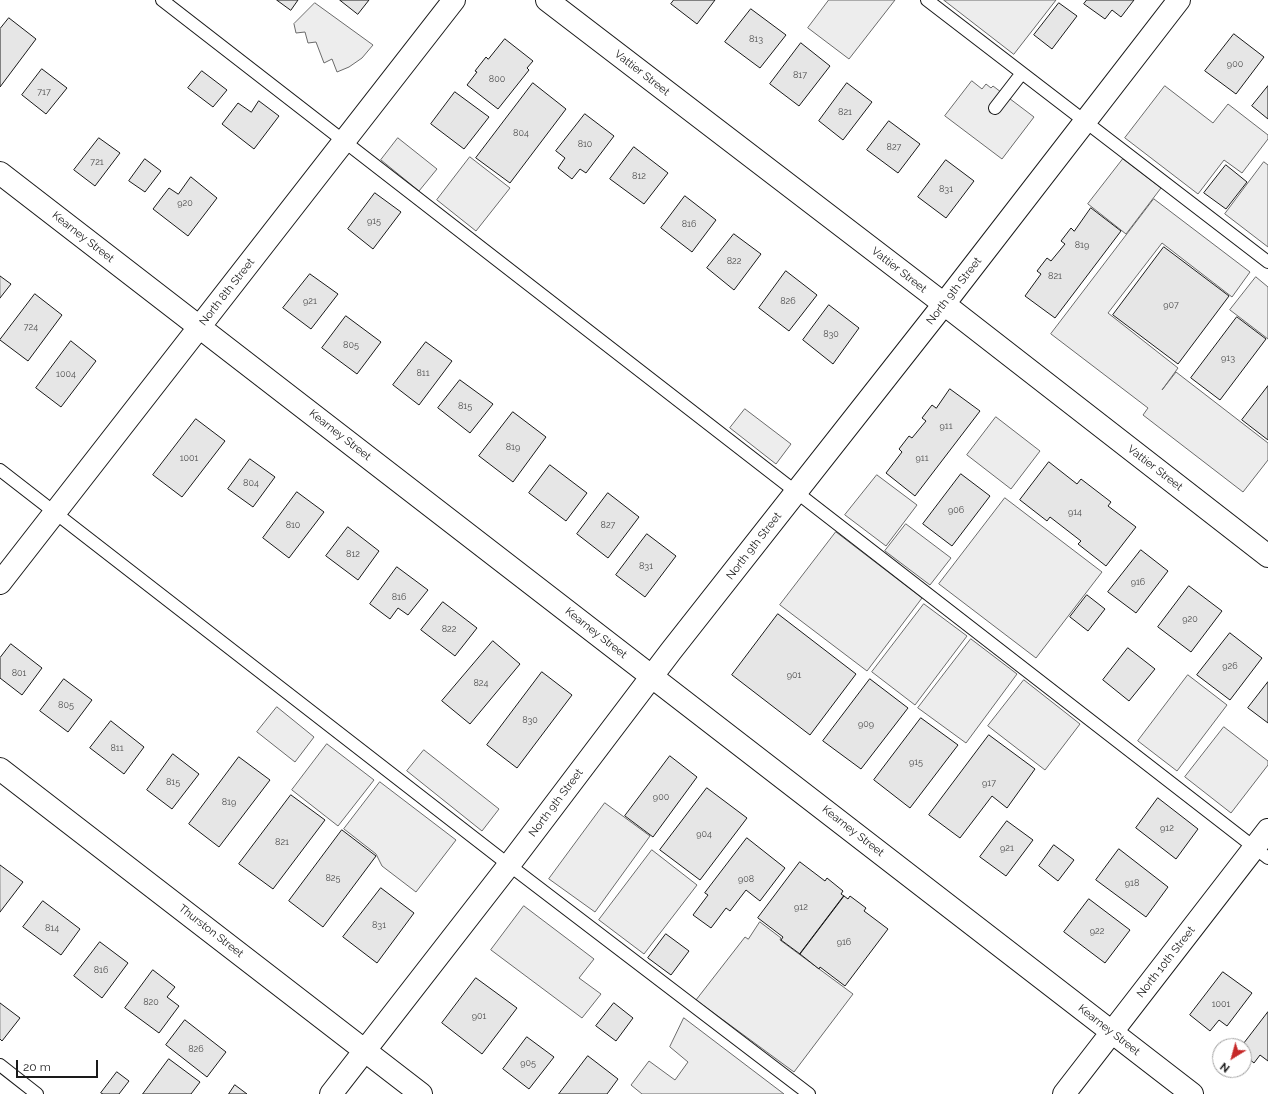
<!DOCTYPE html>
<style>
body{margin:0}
#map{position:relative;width:1268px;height:1094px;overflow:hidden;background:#fff;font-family:Raleway,sans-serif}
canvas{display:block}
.north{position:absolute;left:1212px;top:1038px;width:40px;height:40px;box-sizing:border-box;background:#fff;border:1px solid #a3a3a3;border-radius:50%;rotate:217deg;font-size:11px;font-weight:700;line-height:16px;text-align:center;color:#1a1a1a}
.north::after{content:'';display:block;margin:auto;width:14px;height:18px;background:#c62828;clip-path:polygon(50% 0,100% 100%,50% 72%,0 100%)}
.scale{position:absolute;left:16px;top:1060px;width:82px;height:18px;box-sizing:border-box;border:2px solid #1a1a1a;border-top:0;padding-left:5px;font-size:12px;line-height:14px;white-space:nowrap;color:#1a1a1a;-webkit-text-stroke:3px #fff;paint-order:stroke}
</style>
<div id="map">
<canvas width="1268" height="1094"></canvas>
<div class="north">N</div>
<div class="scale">20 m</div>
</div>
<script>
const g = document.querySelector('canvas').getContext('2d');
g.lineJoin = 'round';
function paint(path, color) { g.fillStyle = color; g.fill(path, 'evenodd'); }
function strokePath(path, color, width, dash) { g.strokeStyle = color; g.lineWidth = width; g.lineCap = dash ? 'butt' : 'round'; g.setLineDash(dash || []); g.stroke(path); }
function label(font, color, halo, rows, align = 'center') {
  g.font = font + ' Raleway,sans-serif'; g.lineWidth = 3; g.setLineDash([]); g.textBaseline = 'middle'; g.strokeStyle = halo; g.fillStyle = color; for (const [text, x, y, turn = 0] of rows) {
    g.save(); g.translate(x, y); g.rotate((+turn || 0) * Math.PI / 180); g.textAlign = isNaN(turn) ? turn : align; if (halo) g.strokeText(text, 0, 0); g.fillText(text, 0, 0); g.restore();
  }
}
const parking = new Path2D(`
 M829,0h66l-46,59 -41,-31z
 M944,0h112l-42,54z
 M315,3l58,42 -11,13 -13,9 -12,5 -5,-13 -8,4 -8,-21 -8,1 -3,-11 -9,1 -2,-9z
 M972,81l10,8 4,-5 5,4 2,-2 41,31 -32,42 -57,-43z
 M1165,86l48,37 15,-19 40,31v4l-26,34 -18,-13 -26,34 -73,-56z
 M398,138l39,31 -18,22 -38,-31z
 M470,157l40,31 -34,43 -39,-31z
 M1123,159l38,29 -35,46 -38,-30z
 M1264,162l4,3v82l-43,-33z
 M1154,199l96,73 -18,25 -70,-54 -54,70 70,55 -16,22 14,-18 92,71v17l-25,32 -100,-77 5,-7 -97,-74z
 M1256,277l12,10v52l-38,-29z
 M745,409l46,35 -15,20 -46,-36z
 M996,417l44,34 -29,38 -44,-34z
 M877,475l40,30 -31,41 -41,-31z
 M1005,498l97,74 -66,86 -97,-74z
 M906,524l45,34 -21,27 -45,-34z
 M836,532l86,66 -55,73 -87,-66z
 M924,604l43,32 -52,69 -43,-33z
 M971,639l46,35 -51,69 -48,-35z
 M1188,675l39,30 -50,66 -39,-30z
 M1024,680l56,44 -35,46 -57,-44z
 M277,707l37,30 -19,25 -38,-30z
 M1224,727l44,34v4l-37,48 -46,-36z
 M327,744l47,36 -36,46 -46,-36z
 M424,750l75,59 -17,22 -75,-60z
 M380,782l76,58 -40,52 -34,-26 -6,-12 -32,-25z
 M605,803l45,33 -55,76 -46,-33z
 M652,850l45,35 -53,69 -45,-34z
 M524,906l70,53 -15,19 22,16 -19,24 -91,-68z
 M760,922l21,16 -1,2 73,54 -59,78 -98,-72 49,-63 3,2z
 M684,1018l100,76h-142l-11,-9 18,-24 26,19 13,-18 -18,-15z`);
paint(parking, '#ededed');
strokePath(parking, '#6a6a6a', 1);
const building = new Path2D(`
 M277,0h21l-7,10z
 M340,0h29l-11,14z
 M674,0h41l-18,24 -26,-20z
 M1087,0h47l-13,17 -9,-7 -7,9 -21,-15z
 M1059,3l18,13 -25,33 -18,-14z
 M751,9l35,26 -26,33 -35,-26z
 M9,18l27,21 -36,48v-58z
 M1234,34l30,23 -28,37 -31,-23z
 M505,39l28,22 -6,7 2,2 -31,39 -31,-24 10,-13 -2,-1 11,-14 2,2z
 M801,43l29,23 -31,40 -29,-22z
 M42,69l25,19 -21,26 -24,-19z
 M202,71l25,19 -14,17 -25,-19z
 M533,83l33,26 -56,74 -34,-25z
 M847,83l25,19 -29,38 -24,-19z
 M1268,86v33l-16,-13z
 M455,92l34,25 -25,32 -33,-25z
 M259,101l20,15 -25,33 -32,-25 16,-21 13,9z
 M585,114l29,22 -28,37 -6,-4 -8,10 -14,-11 7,-10 -9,-7z
 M889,121l31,23 -22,29 -31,-23z
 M99,138l21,15 -25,33 -21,-16z
 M634,147l34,26 -24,31 -34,-25z
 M145,159l16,12 -16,21 -16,-11z
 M946,160l28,21 -28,37 -28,-21z
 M1226,165l21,17 -21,27 -22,-16z
 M191,177l26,21 -29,38 -35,-27 16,-21 9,6z
 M375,193l26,19 -28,37 -25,-20z
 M685,196l31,24 -24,32 -31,-24z
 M1091,208l30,23 -66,87 -30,-22 16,-22 -4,-3 10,-13 4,3 14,-17 -4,-3 10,-13 3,3z
 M734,234l27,20 -27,36 -27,-22z
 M1164,247l65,49 -51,68 -65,-49z
 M786,271l31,24 -28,36 -30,-23z
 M310,274l28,20 -27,35 -28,-21z
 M0,276l11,8 -11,14z
 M35,294l27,21 -34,46 -28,-21z
 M829,305l30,23 -26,36 -30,-24z
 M346,316l35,26 -24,32 -35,-26z
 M1237,317l29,22 -46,61 -29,-22z
 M71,341l25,20 -35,46 -25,-19z
 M426,342l26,19 -33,44 -26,-20z
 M460,380l33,24 -23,29 -32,-25z
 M1268,386v54l-26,-20z
 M950,389l30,22 -65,85 -29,-23 16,-21 -3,-3 10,-13 3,2 14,-17 -4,-3 10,-13 4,3z
 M513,412l33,25 -33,45 -34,-26z
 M196,419l29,22 -43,56 -29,-22z
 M250,459l25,18 -22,30 -25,-18z
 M1049,462l28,22 4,-5 30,23 -3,4 28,21 -30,39 -28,-22 3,-3 -31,-24 -3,4 -27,-21z
 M550,465l37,28 -21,28 -37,-28z
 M961,474l29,22 -38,50 -29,-22z
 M297,492l27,20 -35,46 -26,-20z
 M608,493l31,24 -31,41 -31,-24z
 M348,527l31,24 -21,29 -32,-24z
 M647,534l29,22 -31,41 -29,-22z
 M1141,550l27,21 -32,42 -28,-21z
 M397,567l31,23 -20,25 -10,-7 -8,11 -20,-15z
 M1189,586l33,25 -31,41 -33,-25z
 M1087,595l18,14 -17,22 -18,-14z
 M443,602l34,26 -22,28 -34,-26z
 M778,614l78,60 -46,61 -78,-60z
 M1230,633l32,25 -32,42 -33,-25z
 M493,641l27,23 -50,60 -28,-23z
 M11,644l31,24 -20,27 -22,-17v-20z
 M1128,648l27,21 -26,32 -26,-21z
 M542,672l30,23 -55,73 -30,-23z
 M64,679l28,21 -24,32 -28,-21z
 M870,679l38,29 -47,61 -38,-28z
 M1268,682v41l-20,-15z
 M921,718l37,27 -48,63 -36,-28z
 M111,721l33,26 -20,27 -34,-26z
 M989,735l46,34 -28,39 -15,-12 -32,42 -31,-23z
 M173,754l26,20 -27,35 -25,-19z
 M670,756l27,21 -44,60 -28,-21z
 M239,757l31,23 -51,67 -30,-23z
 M707,788l40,30 -47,62 -40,-30z
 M291,795l34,25 -52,69 -34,-25z
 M1158,798l40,31 -22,30 -40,-31z
 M1007,821l26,19 -27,36 -26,-19z
 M342,830l34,26 -53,71 -34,-26z
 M747,838l38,30 -25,33 -14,-11 -16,21 -4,-3 -15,20 -18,-13 15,-20 -3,-2z
 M1054,845l20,15 -16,21 -19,-15z
 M1119,849l49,38 -22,30 -50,-37z
 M800,862l25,19 2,-3 16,13 -2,3 3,2 -44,58 -19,-14 2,-3 -25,-19z
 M0,865l23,17 -23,30z
 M381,888l33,25 -37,50 -34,-26z
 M844,896l4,3 2,-3 16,12 -2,3 24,18 -43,57 -25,-19 -1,2 -19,-15z
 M1089,899l41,31 -25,33 -41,-31z
 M43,901l37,28 -19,26 -38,-28z
 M666,934l23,17 -18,24 -23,-17z
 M100,942l28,21 -26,35 -28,-22z
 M153,970l22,17 -8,10 12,9 -20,27 -34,-25z
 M1223,972l29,21 -25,33 -8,-6 -9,11 -20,-16z
 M476,978l41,30 -35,46 -40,-31z
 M0,1003l20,15 -18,23 -2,-2z
 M614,1003l19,15 -17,23 -20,-15z
 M1268,1012v49l-8,-6 -6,8 -10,-8v-9h-2z
 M185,1020l41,32 -19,25 -41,-32z
 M527,1037l27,20 -25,32 -26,-20z
 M588,1056l30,23 -11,15h-48z
 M169,1059l31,23 -9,12h-48z
 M117,1072l12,9 -10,13h-16l-2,-1z
 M235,1085l12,9h-18z`);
paint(building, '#e6e6e6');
strokePath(building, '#1a1a1a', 1);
const service = new Path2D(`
 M162,0l1106,858
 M927,0l341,262
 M995,108l27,-35
 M0,470l509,395 300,229
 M0,1065l37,29`);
const minor = new Path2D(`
 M547,0l397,304 324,252
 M0,173l1192,921
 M0,583l454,-583
 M0,769l421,325
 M331,1094l178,-229 162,-214 273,-347 235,-304
 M1064,1094l204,-264`);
strokePath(service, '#1a1a1a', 14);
strokePath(minor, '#1a1a1a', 24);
strokePath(service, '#fff', 12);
strokePath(minor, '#fff', 22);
label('9px', '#4d4d4d', null, [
 ["813",756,39],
 ["900",1235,64],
 ["817",800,75],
 ["800",497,79],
 ["717",44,92],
 ["821",845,112],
 ["804",521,133],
 ["810",585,144],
 ["827",894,147],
 ["721",97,162],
 ["812",639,176],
 ["831",946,189],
 ["920",185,203],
 ["915",374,221],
 ["816",689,224],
 ["819",1082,245],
 ["822",734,261],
 ["821",1055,276],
 ["921",310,301],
 ["826",788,301],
 ["907",1171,305],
 ["724",31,327],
 ["830",831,334],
 ["805",351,345],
 ["913",1228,358],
 ["811",423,373],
 ["1004",66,374],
 ["815",465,406],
 ["911",946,426],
 ["819",513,447],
 ["1001",189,458],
 ["911",922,458],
 ["804",251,483],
 ["906",956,510],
 ["914",1075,512],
 ["810",293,525],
 ["827",608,525],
 ["812",353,554],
 ["831",646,566],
 ["916",1138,582],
 ["816",399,597],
 ["920",1190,619],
 ["822",449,629],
 ["926",1230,666],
 ["801",19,673],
 ["901",794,675],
 ["824",481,683],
 ["805",66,705],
 ["830",530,720],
 ["909",866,724],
 ["811",117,748],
 ["915",916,762],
 ["815",173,782],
 ["917",989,783],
 ["900",661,797],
 ["819",229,802],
 ["912",1167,828],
 ["904",704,834],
 ["821",282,842],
 ["921",1007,848],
 ["825",333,878],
 ["908",746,879],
 ["918",1132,883],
 ["912",801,907],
 ["831",379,925],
 ["814",52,928],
 ["922",1097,931],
 ["916",844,942],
 ["816",101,970],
 ["820",151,1002],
 ["1001",1221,1004],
 ["901",479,1016],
 ["826",196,1049],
 ["905",528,1063]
]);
label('11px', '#1a1a1a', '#fff', [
 ["Vattier Street",642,73,38],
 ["Kearney Street",83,237,38],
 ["Vattier Street",899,270,38],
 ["North 9th Street",954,291,-52],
 ["North 8th Street",227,292,-52],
 ["Kearney Street",340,435,38],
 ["Vattier Street",1155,468,38],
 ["North 9th Street",754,546,-52],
 ["Kearney Street",596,633,38],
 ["North 9th Street",556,803,-53],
 ["Kearney Street",853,831,38],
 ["Thurston Street",211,931,38],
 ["North 10th Street",1166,962,-52],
 ["Kearney Street",1109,1030,38]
]);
</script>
